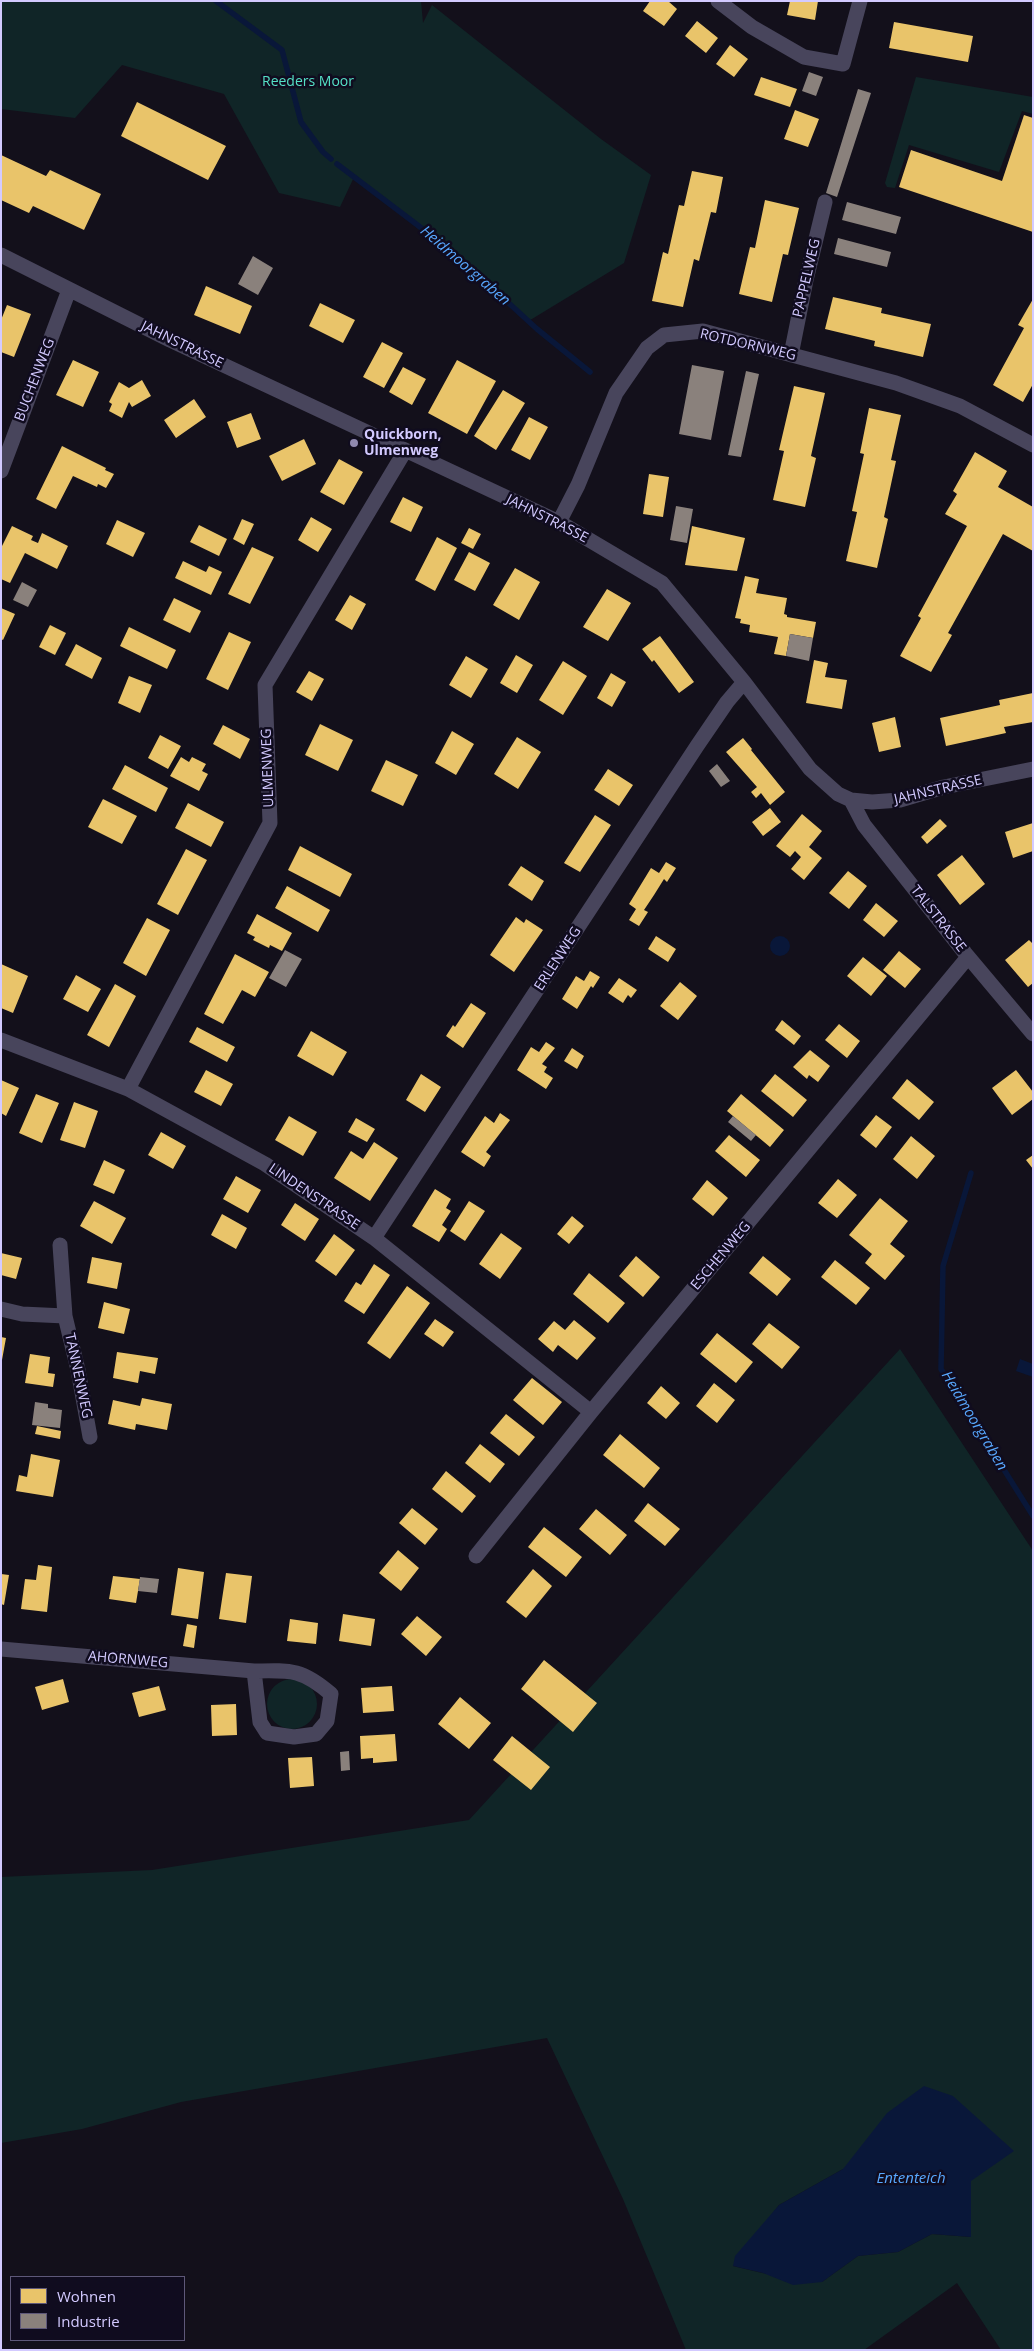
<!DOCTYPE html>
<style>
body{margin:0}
#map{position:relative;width:1034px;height:2351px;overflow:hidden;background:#13101b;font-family:"Open Sans",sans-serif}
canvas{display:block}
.frame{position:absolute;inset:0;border:2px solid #d3caff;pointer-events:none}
.legend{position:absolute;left:10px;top:2276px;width:175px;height:65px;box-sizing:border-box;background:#100c1f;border:1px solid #5e5879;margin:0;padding:6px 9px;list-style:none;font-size:15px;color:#d3caff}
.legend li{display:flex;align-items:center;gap:10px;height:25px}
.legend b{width:25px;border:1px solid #5e5879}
</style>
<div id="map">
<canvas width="1034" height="2351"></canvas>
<div class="frame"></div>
<ul class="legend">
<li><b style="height:14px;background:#e9c46a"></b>Wohnen</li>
<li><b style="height:14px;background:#8a817c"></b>Industrie</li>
</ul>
</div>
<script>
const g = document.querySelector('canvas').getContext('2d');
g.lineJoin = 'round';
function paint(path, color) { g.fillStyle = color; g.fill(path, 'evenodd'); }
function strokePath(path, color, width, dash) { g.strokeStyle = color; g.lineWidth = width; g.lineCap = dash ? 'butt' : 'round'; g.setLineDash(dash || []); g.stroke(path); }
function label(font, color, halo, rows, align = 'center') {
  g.font = font + ' "Open Sans",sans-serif'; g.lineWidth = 5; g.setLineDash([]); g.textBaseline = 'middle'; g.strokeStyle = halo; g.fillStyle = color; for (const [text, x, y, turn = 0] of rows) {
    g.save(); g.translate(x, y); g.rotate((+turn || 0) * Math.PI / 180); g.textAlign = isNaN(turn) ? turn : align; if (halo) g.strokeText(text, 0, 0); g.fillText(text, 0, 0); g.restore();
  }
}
paint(new Path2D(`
 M1,1h420l2,22 9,-18 169,134 50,36 -27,88 -97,59 -172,-147 -15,32 -61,-14 -55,-99 -102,-29 -47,53 -74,-9z
 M916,77l117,20v17l-11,-3 -23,61 -90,-27 -14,43 -8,-1 -2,-4z
 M900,1349l133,202v799h-32l-44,-67 -93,67h-178l-63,-151 -76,-161 -366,64 -99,27 -81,14v-266l151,-7 317,-50zM843,2169l128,68 -39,-3 -34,18 -40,4 -36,26 -60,-9 -29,-7 46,-61z
 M267 1704a25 25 0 1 1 50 0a25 25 0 1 1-50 0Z`), '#102527');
paint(new Path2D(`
 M770 946a10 10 0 1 1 20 0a10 10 0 1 1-20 0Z
 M1020,1359l13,5v13l-17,-6z
 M924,2086l29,10 61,55 -43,30v56l-39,-3 -34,18 -40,4 -36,26 -29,3 -30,-12 -30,-7 2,-10 44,-51 64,-36 44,-56z`), '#091739');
paint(new Path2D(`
 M650,1h18l9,8 -13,17 -21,-15z
 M790,1h28l-3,19 -28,-5z
 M697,21l21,17 -12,15 -21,-17z
 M894,22l79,14 -5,26 -79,-14z
 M730,45l18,14 -14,18 -18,-13z
 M761,77l36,12 -7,18 -36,-12z
 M137,102l89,44 -18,34 -87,-44z
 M795,110l24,9 -11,28 -24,-8z
 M1024,115l9,3v114l-134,-45 12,-37 91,31z
 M1,155l45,21 4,-6 51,24 -17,36 -51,-24 -4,7 -28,-13z
 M692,171l31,6 -7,36 -5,-1 -12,49 -5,-2 -11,48 -31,-6 11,-49 5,2 11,-49 5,1z
 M765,200l34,8 -11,47 -5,-1 -11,48 -33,-8 11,-47 5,1z
 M206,286l46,20 -12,28 -46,-19z
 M833,297l49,11 -1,5 50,11 -8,33 -49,-11 1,-5 -50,-12z
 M1033,299v85l-10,18 -30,-17 31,-57 -6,-3z
 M320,303l35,17 -12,23 -34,-17z
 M7,305l24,9 -17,43 -13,-5v-32z
 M382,342l21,11 -19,35 -21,-11z
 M73,360l26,12 -16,35 -27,-12z
 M457,360l39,21 -29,53 -39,-21z
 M403,367l23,12 -14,26 -23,-13z
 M142,380l9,16 -19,11 -3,-5 -7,16 -13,-7 3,-7 -3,-2 10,-20 10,6z
 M794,386l31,7 -14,63 5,2 -11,49 -32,-7 11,-49 -5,-1z
 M503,390l22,13 -29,47 -22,-14z
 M194,399l12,18 -30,21 -12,-18z
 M869,408l32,7 -10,45 5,1 -12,56 4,2 -11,49 -31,-7 11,-49 -5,-1 12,-57 -4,-1z
 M251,413l10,26 -24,9 -10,-26z
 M529,417l19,10 -18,33 -19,-10z
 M304,439l12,25 -34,17 -13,-25z
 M62,446l44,22 -1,2 9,4 -8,14 -8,-4 -1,3 -24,-11 -17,33 -20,-10z
 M975,452l32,19 -9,16 35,20v44l-30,-17 -55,99 4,2 -21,37 -31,-16 21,-38 -3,-2 49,-90 -22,-12 12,-20 -4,-3z
 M339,459l24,13 -19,33 -24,-13z
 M649,474l20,3 -6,40 -20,-3z
 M403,497l20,10 -12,25 -21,-10z
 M311,517l21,12 -14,23 -20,-12z
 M242,519l12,5 -10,21 -11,-6z
 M117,520l28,13 -12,24 -27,-13z
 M199,525l28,14 -8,17 -29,-14z
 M12,526l21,10 -2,4 7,3 4,-10 26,13 -11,23 -32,-16 -15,30 -9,-4v-31z
 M692,526l53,12 -8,33 -52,-6z
 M469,528l12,6 -8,15 -12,-6z
 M437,537l20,11 -22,43 -20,-11z
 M252,547l22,10 -24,47 -22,-10z
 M469,552l21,11 -15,28 -21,-11z
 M183,561l23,11 3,-6 13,6 -11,23 -36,-17z
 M515,568l25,14 -21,38 -26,-15z
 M745,576l14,3 -3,14 31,5 -3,16 3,1v2l29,5 -3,16 -23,-4 -4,22 -12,-2 4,-17 -29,-5 1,-7 -10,-2 1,-4 -6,-1z
 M607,589l24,14 -23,38 -25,-14z
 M350,595l16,9 -14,26 -17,-10z
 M174,598l27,13 -11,22 -27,-13z
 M1,608l14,6 -12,26 -2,-1z
 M50,625l16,8 -11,22 -16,-8z
 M129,627l47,23 -9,19 -47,-23z
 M229,632l22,10 -23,48 -22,-11z
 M660,636l34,46 -15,11 -25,-33 -2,2 -10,-13z
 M76,644l26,14 -10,21 -27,-14z
 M516,655l17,10 -16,28 -17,-10z
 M466,656l22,13 -17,29 -22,-13z
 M814,660l14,3 -3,14 22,3 -5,29 -36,-6z
 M563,661l24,15 -24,39 -24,-15z
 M309,671l15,8 -12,22 -16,-9z
 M611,673l15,9 -14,25 -15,-9z
 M129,676l23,9 -12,28 -22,-10z
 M1033,693v29l-29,5 2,6 -60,13 -6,-28 60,-13 -1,-5z
 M895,717l6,30 -22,5 -7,-29z
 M320,724l33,16 -15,31 -33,-16z
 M223,725l27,14 -10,20 -27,-15z
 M452,731l22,13 -18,31 -21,-12z
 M160,735l21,11 -13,23 -20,-11z
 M517,737l24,15 -23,37 -24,-15z
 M743,738l9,11 -1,1 34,42 -15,13 -9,-12 -5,5 -5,-6 6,-5 -31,-35z
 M181,757l8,5 3,-5 14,7 -4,7 6,3 -9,17 -29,-15z
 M386,760l32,15 -15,31 -32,-15z
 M125,765l43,23 -12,24 -44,-23z
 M608,769l25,16 -14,21 -25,-16z
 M103,799l34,17 -15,28 -34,-17z
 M188,803l36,19 -13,25 -36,-19z
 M770,808l11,14 -18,14 -11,-14z
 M802,814l20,17 -13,16 13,11 -18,22 -13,-11 10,-12 -6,-6 -5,6 -14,-11z
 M595,815l16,10 -31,47 -16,-9z
 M940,819l7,7 -20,18 -6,-7z
 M1033,823v28l-20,7 -8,-26z
 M300,846l52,28 -12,23 -52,-27z
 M186,849l21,11 -29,55 -21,-11z
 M962,855l23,29 -25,21 -23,-30z
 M666,862l10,6 -9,14 -3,-3 -10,16 -10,15 4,2 -9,14 -10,-6 7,-11 -7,-5 22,-36 8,5z
 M521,866l23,15 -12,20 -24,-16z
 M848,871l19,15 -18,23 -20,-16z
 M287,886l43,24 -12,22 -43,-24z
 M876,903l22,18 -14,16 -21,-17z
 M257,914l35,19 -10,18 -12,-6 -1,3 -16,-8 2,-3 -8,-4z
 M516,917l8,6 2,-4 17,11 -29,42 -24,-17z
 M147,918l23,12 -24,46 -23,-13z
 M656,936l20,13 -8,13 -20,-13z
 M1029,940l4,4v39l-5,4 -23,-27z
 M899,951l22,18 -16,19 -22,-18z
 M235,954l34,18 -14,25 -13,-7 -19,34 -19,-10z
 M863,957l24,19 -16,20 -24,-20z
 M1,964l27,12 -15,37 -12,-5z
 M590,971l10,6 -7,11 -2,-2 -14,23 -15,-10 14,-23 8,5z
 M76,975l25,14 -13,23 -25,-13z
 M619,978l18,12 -6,8 -3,-3 -5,8 -15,-10z
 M680,982l17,14 -19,24 -18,-14z
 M115,984l21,12 -27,51 -22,-12z
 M471,1003l15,10 -23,35 -17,-12 7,-11 2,2z
 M782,1020l19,16 -7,9 -19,-15z
 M839,1024l21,17 -13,17 -22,-18z
 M197,1027l38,20 -8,15 -38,-20z
 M311,1031l36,21 -14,24 -36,-20z
 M546,1042l9,6 -13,16 5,3 -3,5 9,6 -7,11 -29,-19 14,-23 8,5z
 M572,1048l12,8 -7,13 -13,-8z
 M810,1050l20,16 -12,16 -9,-7 -2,4 -14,-12z
 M206,1070l27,14 -12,22 -27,-14z
 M1016,1070l17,22v7l-21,16 -20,-27z
 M421,1074l20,13 -16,25 -19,-12z
 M775,1074l32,26 -14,17 -32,-26z
 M907,1079l27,23 -15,18 -27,-22z
 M1,1080l18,8 -13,28 -5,-3z
 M36,1094l23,9 -17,40 -23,-10z
 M741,1094l43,36 -14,17 -43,-36z
 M74,1102l24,9 -13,37 -25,-8z
 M500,1113l10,7 -24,32 5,4 -7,11 -23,-15 24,-36 9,7z
 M876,1115l16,12 -16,21 -16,-13z
 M289,1116l28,16 -14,24 -28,-16z
 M356,1118l19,11 -8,13 -19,-10z
 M161,1132l25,14 -13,23 -25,-14z
 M729,1135l31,25 -14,17 -31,-26z
 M911,1136l24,20 -18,23 -24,-20z
 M374,1142l24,16 -28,43 -36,-23 17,-27 12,8z
 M1033,1155v14l-7,-9z
 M104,1160l21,10 -11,24 -21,-9z
 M236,1176l25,14 -13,23 -25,-14z
 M838,1179l19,16 -20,23 -19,-15z
 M707,1180l21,18 -15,18 -21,-17z
 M435,1189l16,10 -5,9 5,3 -9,14 5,4 -8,13 -27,-16z
 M880,1198l28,23 -18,23 15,12 -20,24 -20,-17 7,-9 -23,-19z
 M94,1201l32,17 -14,26 -32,-18z
 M469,1201l16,10 -20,30 -15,-10z
 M295,1203l24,16 -14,22 -24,-16z
 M222,1214l25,14 -11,21 -25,-14z
 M572,1216l12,10 -15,18 -12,-10z
 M501,1233l21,15 -22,31 -21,-15z
 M334,1234l21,16 -19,26 -21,-15z
 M1,1253l21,5 -6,21 -15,-4z
 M636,1256l24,21 -17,20 -24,-21z
 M763,1256l28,23 -14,17 -28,-23z
 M92,1257l30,6 -5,26 -30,-6z
 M835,1260l35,28 -14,17 -35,-28z
 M374,1264l16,11 -26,39 -20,-13 12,-19 5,3z
 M589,1273l36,30 -17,20 -35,-29z
 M407,1286l23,17 -40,56 -23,-16z
 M104,1302l26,7 -6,25 -26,-6z
 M435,1319l19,13 -11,15 -19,-13z
 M574,1320l22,18 -19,22 -19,-15 -5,7 -15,-13 16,-18 11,9z
 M769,1323l31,24 -18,22 -30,-25z
 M717,1333l36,29 -17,21 -36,-29z
 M1,1337l5,1 -4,22h-1z
 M117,1352l41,6 -3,16 -15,-3 -2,12 -25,-5z
 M30,1354l20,3 -2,16 7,1 -2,13 -28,-4z
 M532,1378l30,24 -19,23 -30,-25z
 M714,1383l21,17 -18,23 -21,-17z
 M661,1386l19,17 -14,16 -19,-16z
 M142,1398l30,6 -5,26 -31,-6 -1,6 -27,-6 5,-24 27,6z
 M506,1414l29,23 -16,19 -29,-23z
 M37,1426l24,5 -1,8 -25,-5z
 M620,1434l40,34 -16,20 -41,-33z
 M480,1444l25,20 -15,19 -25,-20z
 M31,1454l29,6 -7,37 -37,-6 3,-16 8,2z
 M446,1471l30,25 -14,17 -30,-24z
 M648,1503l32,26 -15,17 -31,-25z
 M412,1508l26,21 -13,16 -26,-22z
 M596,1509l31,26 -17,20 -31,-26z
 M544,1527l38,30 -16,20 -38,-30z
 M398,1550l21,18 -18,23 -22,-18z
 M38,1565l14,2 -5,45 -26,-3 4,-30 11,1z
 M178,1568l26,4 -6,47 -27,-4z
 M533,1569l19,17 -26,32 -20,-16z
 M226,1573l26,3 -6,47 -27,-4z
 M1,1574l8,1 -5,30 -3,-1z
 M113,1576l27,3 -4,24 -27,-4z
 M343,1614l32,5 -4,27 -32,-5z
 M417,1616l25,21 -16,19 -25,-22z
 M290,1619l28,4 -2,21 -29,-3z
 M187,1624l10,2 -3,22 -11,-2z
 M544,1660l53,43 -24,29 -52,-43z
 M63,1679l6,23 -27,8 -7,-23z
 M159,1686l7,24 -27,7 -7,-24z
 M392,1686l2,25 -31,2 -2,-25z
 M460,1697l31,26 -22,26 -31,-25z
 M236,1704l1,31 -25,1 -1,-31z
 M395,1734l2,27 -24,2v-5l-12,1 -1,-23z
 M512,1736l38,31 -19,23 -38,-30z
 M312,1757l2,29 -24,2 -2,-30z`), '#e9c46a');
paint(new Path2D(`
 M809,72l14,5 -7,19 -14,-5z
 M858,89l13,4 -34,104 -11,-4z
 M847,202l54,15 -5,17 -54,-14z
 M838,238l53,14 -4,15 -53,-13z
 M253,256l20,12 -15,27 -20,-11z
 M692,365l32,6 -13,69 -32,-6z
 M746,371l13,3 -18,83 -13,-2z
 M676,506l17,3 -6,34 -17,-3z
 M22,582l15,8 -9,17 -15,-7z
 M790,634l23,4 -4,23 -23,-5z
 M717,764l13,17 -9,6 -12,-16z
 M285,950l17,9 -16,28 -17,-9z
 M733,1116l23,19 -5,6 -23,-19z
 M35,1402l13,2v4l14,2 -2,18 -28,-3z
 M140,1577l19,2 -2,14 -19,-2z
 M349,1751l1,19 -9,1 -1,-19z`), '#8a817c');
strokePath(new Path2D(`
 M216,1l66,49 19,72 22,30 8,7
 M337,164l116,88 84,77 53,43
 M971,1173l-28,93 -2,103 92,147`), '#091739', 5.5);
strokePath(new Path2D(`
 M718,1l34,26 52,30 39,7 17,-63
 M1,255l169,85 389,182 103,61 82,99 66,87 28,25 13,6 21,2 28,-2 44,-13 89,-18
 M791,355l15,-75 19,-78
 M1,471l68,-181
 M559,522l19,-37 38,-92 31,-45 17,-13 39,-4 193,52 64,23 73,39
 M851,800l13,25 101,128 68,81
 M1,1040l127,49 137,75 109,74 217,174
 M128,1089l142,-266 -5,-138 140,-234
 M374,1238l323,-492 30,-44 17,-20
 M60,1245l5,71 13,54 12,67
 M1,1309l21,5 43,2
 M476,1556l115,-144 377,-455
 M1,1649l253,22c37,-1 48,-2 77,23l-4,27 -11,13 -22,3 -27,-4 -7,-11 -6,-51`), '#48455c', 15);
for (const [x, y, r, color] of [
 [354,443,5,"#9089af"]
]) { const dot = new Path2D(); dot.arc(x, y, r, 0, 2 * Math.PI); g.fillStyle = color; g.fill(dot); strokePath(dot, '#100c1f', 2); }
label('14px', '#55e0c6', '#100c1f', [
 ["Reeders Moor",308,82]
]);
label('14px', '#d3caff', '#100c1f', [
 ["PAPPELWEG",807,278,-77],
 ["JAHNSTRASSE",182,345,26],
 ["ROTDORNWEG",748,345,13],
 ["BUCHENWEG",35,380,-69],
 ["JAHNSTRASSE",547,519,27],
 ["ULMENWEG",268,768,-92],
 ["JAHNSTRASSE",938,790,-13],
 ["TALSTRASSE",938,919,52],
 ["ERLENWEG",558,959,-57],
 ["LINDENSTRASSE",314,1197,34],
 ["ESCHENWEG",721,1256,-50],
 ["TANNENWEG",78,1376,78],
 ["AHORNWEG",128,1660,5]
]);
label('bold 14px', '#d3caff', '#100c1f', [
 ["Quickborn,",364,435],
 ["Ulmenweg",364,451]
], 'left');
label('italic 15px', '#58a8ff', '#100c1f', [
 ["Heidmoorgraben",465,266,41],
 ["Heidmoorgraben",974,1421,59],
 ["Ententeich",911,2179]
]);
</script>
